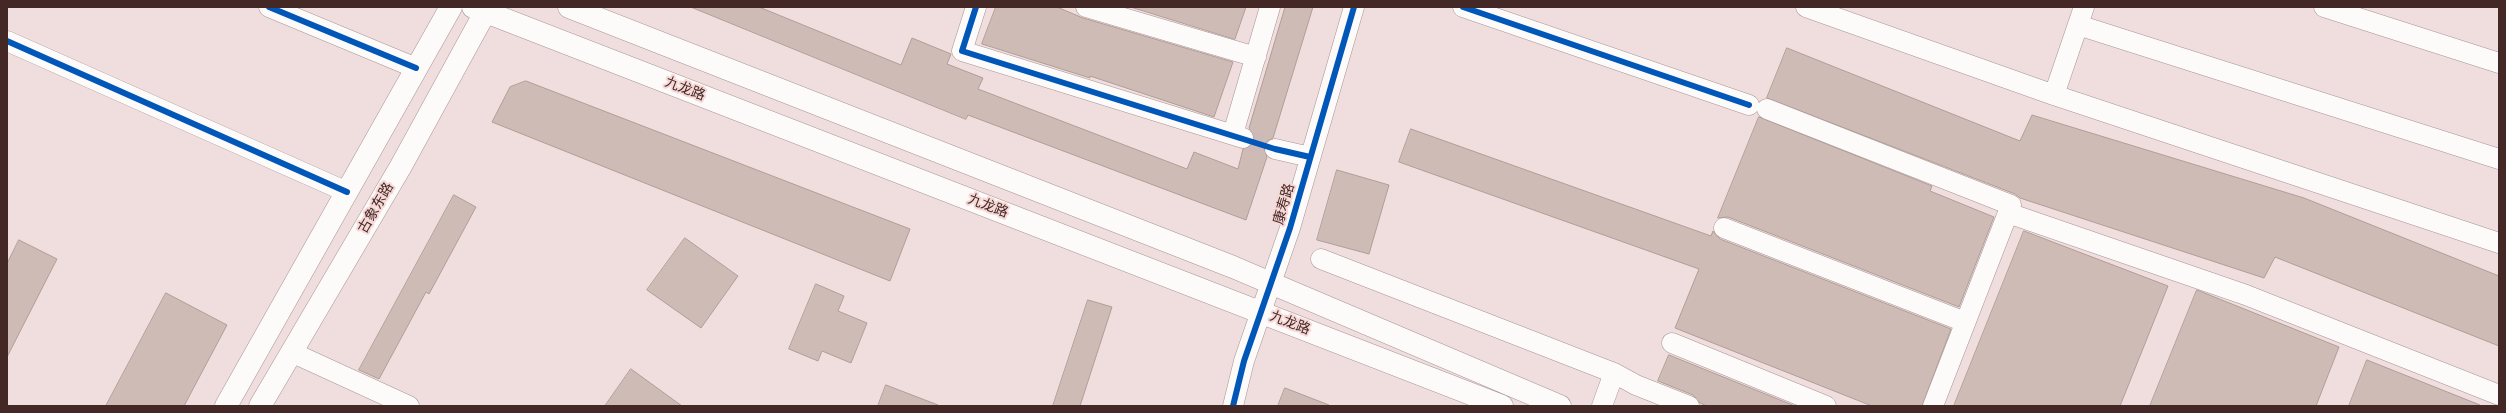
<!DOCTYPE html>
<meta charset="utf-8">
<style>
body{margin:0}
#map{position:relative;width:2506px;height:413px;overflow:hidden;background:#efdedd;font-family:Cabin,sans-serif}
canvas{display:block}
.frame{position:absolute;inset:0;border:8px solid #432826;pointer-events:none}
</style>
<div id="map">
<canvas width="2506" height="413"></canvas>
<div class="frame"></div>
</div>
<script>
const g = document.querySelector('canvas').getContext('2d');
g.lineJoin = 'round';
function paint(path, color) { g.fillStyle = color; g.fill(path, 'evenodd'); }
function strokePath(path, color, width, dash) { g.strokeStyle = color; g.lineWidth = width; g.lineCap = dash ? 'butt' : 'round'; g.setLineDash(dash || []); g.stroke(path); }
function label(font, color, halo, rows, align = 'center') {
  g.font = font + ' Cabin,"Noto Sans SC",sans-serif'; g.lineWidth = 4; g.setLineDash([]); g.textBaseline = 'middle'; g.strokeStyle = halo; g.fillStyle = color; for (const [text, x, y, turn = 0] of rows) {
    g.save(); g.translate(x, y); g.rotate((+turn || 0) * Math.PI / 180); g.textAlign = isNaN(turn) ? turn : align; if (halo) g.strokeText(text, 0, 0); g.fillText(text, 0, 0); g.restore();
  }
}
const building = new Path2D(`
 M691,7h68l142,58 11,-27 39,16 -4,10 36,14 -5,11 209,80 7,-17 44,17 5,-20 7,-2 4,-6v-6l-5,-7 36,-121h28l-40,131 -6,3 -3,5 3,11 -21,63 -278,-105 -2,4z
 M996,7h61l26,11 150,44 -19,55 -124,-41v2l-108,-34z
 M1131,7h115l-11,32z
 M1787,48l233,93 12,-26 272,83 195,78v70l-224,-89 -11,21 -244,-80 -5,-4 -248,-96z
 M526,81l384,148 -20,52 -398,-159 18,-35z
 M1759,117l173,69 -2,5 64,26 -35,90 -231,-90 -10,1z
 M1411,129l300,107 2,-5 7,8 231,90 -29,77h-50l-197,-78 24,-59 -300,-107z
 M1337,170l52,15 -20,69 -52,-14z
 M454,195l22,12 -47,87 -3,-2 -47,87 -20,-9z
 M2024,231l144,55 -48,120h-166z
 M685,238l53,38 -37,52 -54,-38z
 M19,240l38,19 -50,98v-93z
 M816,284l28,12 -6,15 29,12 -16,40 -29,-12 -4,10 -29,-12z
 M2197,290l142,57 -23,59h-166z
 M166,293l61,32 -43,81h-78z
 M1088,300l24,7 -32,99h-27z
 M1669,355l126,51h-88l-7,-3 -7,-8 -35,-14z
 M2367,360l113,45v1h-131z
 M631,369l51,37h-77z
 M886,385l52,20v1h-60z
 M1285,388l44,17 -1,1h-50z`);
paint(building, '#cfbbb5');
strokePath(building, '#b09d98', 1);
strokePath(new Path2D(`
 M1243,138l32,11`), '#cdbab8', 20, [20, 10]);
const minor = new Path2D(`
 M269,7l147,61
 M976,7l-14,44 281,87
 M1086,7l170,50
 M1463,7l286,98
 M1806,7l248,88
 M2084,7l-30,88 445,148
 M2324,7l175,56
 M2078,25l421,134
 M7,41l340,151
 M1767,109l244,96 -78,201
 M1233,134l37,-127
 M1275,149l35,8
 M2008,213l238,82 253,100
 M1724,228l241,94
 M1321,259l293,114 -12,33
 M1672,343l154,63
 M291,352l118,54
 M1614,373l22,12 53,21
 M1233,406l11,-45 46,-133 64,-221`);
const major = new Path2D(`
 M473,7l1029,399
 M569,7l664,260 327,139
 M226,406l225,-399
 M260,406l141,-240 87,-159`);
strokePath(minor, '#a99594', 21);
strokePath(major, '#a99594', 23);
strokePath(minor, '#fdfafa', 20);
strokePath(major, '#fdfafa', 22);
strokePath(new Path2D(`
 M269,7l147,61
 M976,7l-14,44 313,98 35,8
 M1463,7l286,98
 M7,41l340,151
 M1233,406l11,-45 46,-133 64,-221`), '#0057b8', 6);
label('14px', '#432826', '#f6d8d6', [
 ["九龙路",685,89,21],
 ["康寿路",1284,204,-74],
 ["九龙路",988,206,21],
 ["古象东路",376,208,-60],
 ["九龙路",1290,323,21]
]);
</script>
